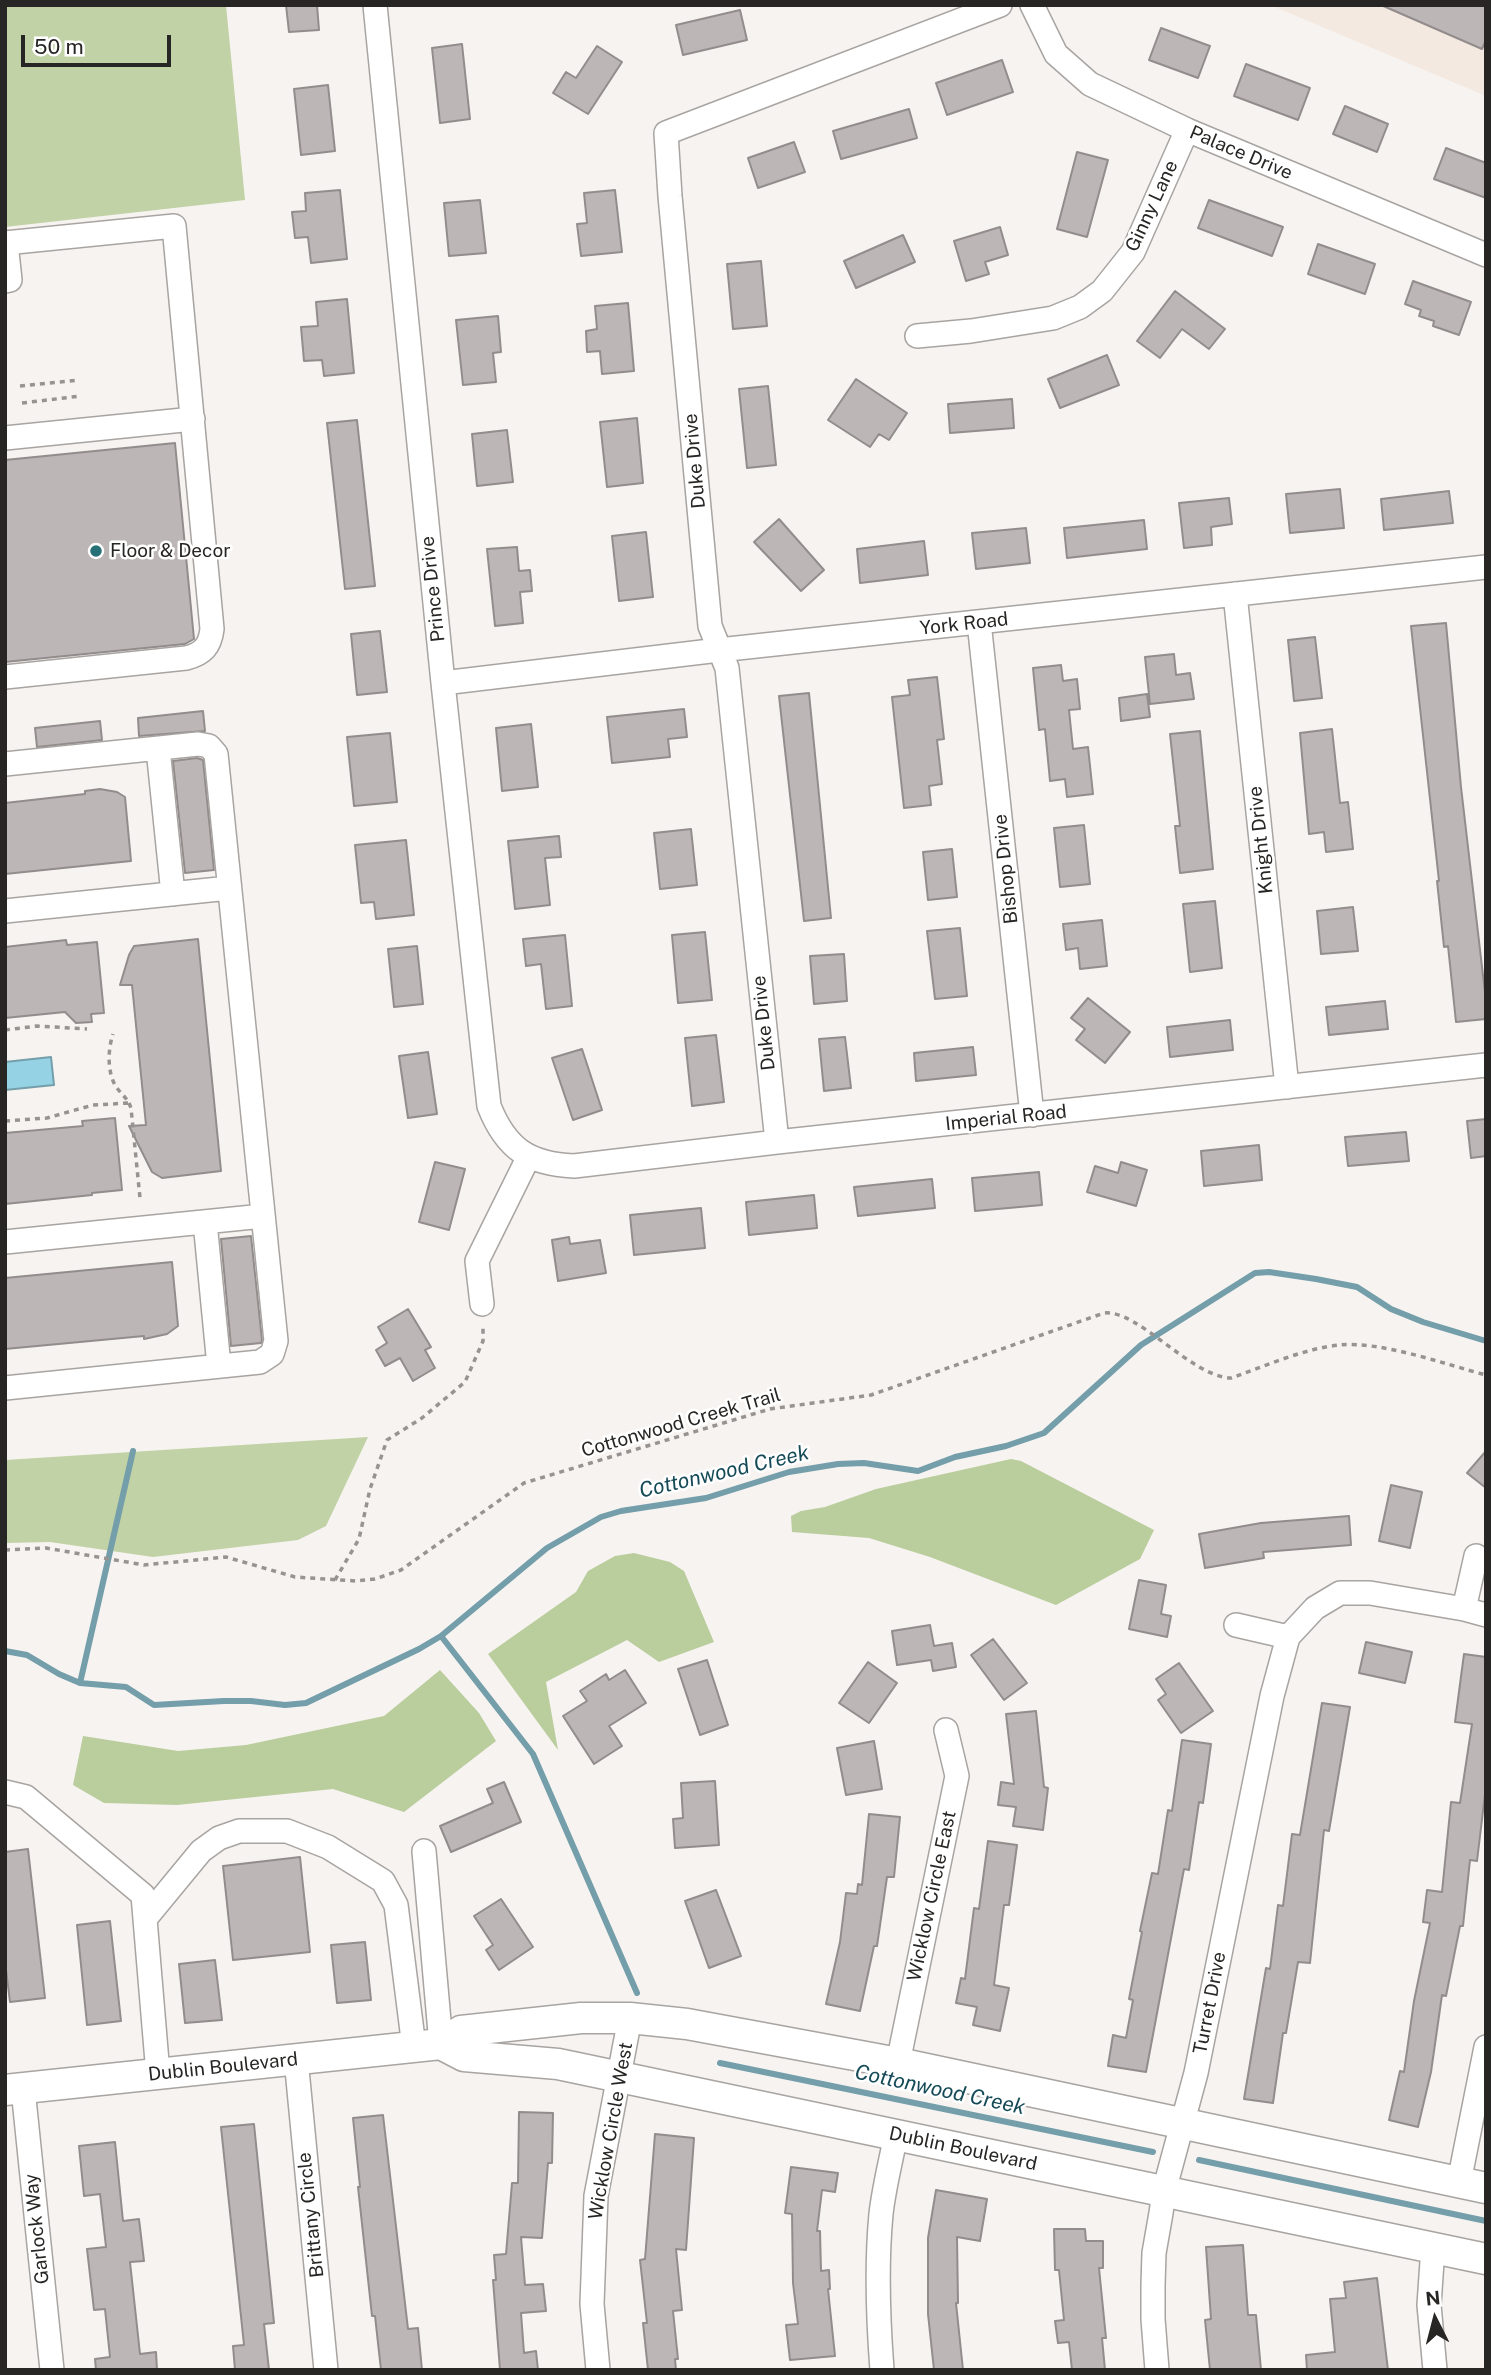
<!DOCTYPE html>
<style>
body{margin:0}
#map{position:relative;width:1491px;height:2375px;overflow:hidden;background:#f7f3f0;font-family:"Public Sans",sans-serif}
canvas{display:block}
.frame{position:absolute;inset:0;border:7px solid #272624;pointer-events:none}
.north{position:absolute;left:1400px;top:2284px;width:70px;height:70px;-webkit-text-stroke:5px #fff;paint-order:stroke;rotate:354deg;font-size:19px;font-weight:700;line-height:28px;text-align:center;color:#272624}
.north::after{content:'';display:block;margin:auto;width:24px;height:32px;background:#272624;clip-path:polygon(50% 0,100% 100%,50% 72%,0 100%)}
.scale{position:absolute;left:21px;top:35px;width:150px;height:32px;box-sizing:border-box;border:4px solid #272624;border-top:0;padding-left:9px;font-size:21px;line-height:24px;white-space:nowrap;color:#272624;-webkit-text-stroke:5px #fff;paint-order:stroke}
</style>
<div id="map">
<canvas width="1491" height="2375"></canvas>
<div class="frame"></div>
<div class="north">N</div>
<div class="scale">50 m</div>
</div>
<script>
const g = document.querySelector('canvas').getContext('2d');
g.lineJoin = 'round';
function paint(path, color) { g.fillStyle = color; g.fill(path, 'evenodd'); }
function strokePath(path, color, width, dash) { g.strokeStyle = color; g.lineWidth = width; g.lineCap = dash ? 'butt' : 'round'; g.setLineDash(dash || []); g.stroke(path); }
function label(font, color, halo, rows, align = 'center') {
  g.font = font + ' "Public Sans",sans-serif'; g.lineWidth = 5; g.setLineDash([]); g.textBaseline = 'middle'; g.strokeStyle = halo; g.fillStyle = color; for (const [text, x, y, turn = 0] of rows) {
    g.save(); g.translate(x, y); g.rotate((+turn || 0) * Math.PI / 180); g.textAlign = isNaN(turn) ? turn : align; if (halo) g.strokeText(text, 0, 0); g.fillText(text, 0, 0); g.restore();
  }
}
paint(new Path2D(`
 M1270,5h216v91z`), '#f4e9e0');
paint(new Path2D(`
 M5,5h221l19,195 -240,27z
 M368,1437l-42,89 -28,14 -145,17 -103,-15 -45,1v-83z`), '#c1d2a6');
paint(new Path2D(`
 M1011,1459l10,2 133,69 -14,29 -84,46 -126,-48 -61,-19 -77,-6 -1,-16 10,-5 24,-4 51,-18z
 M634,1553l36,9 14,9 30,71 -55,20 -32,-22 -81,42 12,68 -70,-96 88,-62 12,-21 27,-15z
 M440,1670l39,43 17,28 -92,71 -71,-23 -156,16 -73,-2 -31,-18 10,-49 95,15 68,-6 138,-29z`), '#bacd9d');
const water = new Path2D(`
 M51,1057l3,28 -49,5v-28z`);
paint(water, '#94d2e4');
strokePath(water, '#739eaa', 2);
strokePath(new Path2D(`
 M441,1636l92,118 104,239
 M5,1651l22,4 32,19 21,9 46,4 28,18 70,-4h27l34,4 21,-2 113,-54 22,-13 106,-88 54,-31 20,-6 85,-13 83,-26 49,-8 26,-1 54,8 37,-14 51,-11 38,-13 97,-88 114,-72 14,-1 47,7 41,8 34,22 32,13 63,19
 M80,1683l53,-232
 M720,2063l433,89
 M1199,2160l287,61`), '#739eaa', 6);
const building = new Path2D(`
 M286,5h31l2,25 -30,2z
 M1381,5h105v35l-4,9z
 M740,10l7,30 -64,15 -7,-30z
 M1161,28l49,18 -12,32 -49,-18z
 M462,44l8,75 -30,4 -8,-75z
 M597,46l25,16 -34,52 -35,-21 13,-21 10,6z
 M1002,60l11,32 -66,23 -11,-32z
 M1246,64l64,24 -12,32 -64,-24z
 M328,85l7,66 -34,4 -7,-66z
 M1345,106l43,18 -11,28 -44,-18z
 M909,109l8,29 -76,21 -8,-28z
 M794,142l11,30 -47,16 -10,-30z
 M1446,148l40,15v35l-52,-19z
 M1077,152l31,8 -21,77 -30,-8z
 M340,190l7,69 -36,4 -3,-26 -13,1 -3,-26 14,-1 -1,-18z
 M615,190l7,62 -41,4 -4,-32 10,-1 -3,-30z
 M480,200l6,53 -37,3 -5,-53z
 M1209,200l74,27 -11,29 -74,-28z
 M1000,227l8,28 -23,7 4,12 -23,7 -12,-40z
 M903,235l12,27 -59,26 -12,-27z
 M1318,244l57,20 -10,30 -57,-20z
 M761,261l6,65 -34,3 -6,-65z
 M1413,281l58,21 -12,33 -26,-9 1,-5 -15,-5 2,-6 -16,-6z
 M1175,291l50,38 -16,20 -27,-20 -22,29 -23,-17z
 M347,299l7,74 -30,3 -2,-16 -18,1 -3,-34 17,-1 -2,-24z
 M628,303l6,68 -32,3 -2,-23 -13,1 -1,-21 11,-2 -2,-23z
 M498,316l3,36 -8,1 3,29 -33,3 -7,-65z
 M1107,355l12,30 -59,23 -12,-29z
 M856,379l51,34 -18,27 -10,-6 -9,13 -42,-27z
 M768,386l8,79 -29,3 -8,-79z
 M1012,399l2,29 -64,5 -2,-29z
 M637,418l6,65 -36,4 -7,-65z
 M357,420l18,166 -30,3 -18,-166z
 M507,430l6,52 -36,4 -5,-52z
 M175,443l19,196 -9,5 -180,18v-202z
 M1340,489l4,39 -54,5 -4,-39z
 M1449,491l4,32 -69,7 -3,-31z
 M1229,498l3,26 -21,3 1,18 -28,3 -5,-45z
 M779,519l45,51 -23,21 -47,-49z
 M1144,520l3,29 -80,9 -3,-30z
 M1026,528l4,35 -54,6 -4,-36z
 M646,532l7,65 -34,4 -7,-65z
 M924,541l4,34 -68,8 -3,-34z
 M517,547l2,24 11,-1 2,21 -12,1 3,31 -28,3 -8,-77z
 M1446,623l15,164 25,214v18l-30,3 -8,-76 -4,1 -7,-66h2l-28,-255z
 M380,631l7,61 -30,3 -6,-61z
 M1315,637l7,61 -28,3 -6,-61z
 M1174,654l2,21 14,-2 4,26 -44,5 -5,-47z
 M1061,665l2,16 14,-2 3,30 -11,1 4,39 15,-2 5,47 -26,3 -2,-18 -15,2 -5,-52 -6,1 -6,-62z
 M937,677l7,62 -7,1 5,44 -13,2 2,19 -27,3 -12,-111 18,-2 -2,-15z
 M809,693l22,225 -27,3 -25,-225z
 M1147,694l3,23 -29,4 -2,-23z
 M684,709l3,28 -19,2 2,18 -58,6 -5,-46z
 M203,711l2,20 -66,5 -1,-18z
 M100,721l2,19 -65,7 -2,-19z
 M531,724l7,63 -36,4 -6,-63z
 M1332,729l8,74 8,-1 5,47 -27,3 -2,-20 -15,2 -9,-101z
 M1200,731l13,138 -33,4 -5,-47h5l-10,-92z
 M390,733l7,69 -43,4 -7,-69z
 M197,758l6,2 11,110 -29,3 -12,-112z
 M100,789l17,3 8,5 6,64 -126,13v-71l80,-9v-3z
 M1084,825l6,59 -30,3 -6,-59z
 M691,829l6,56 -37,4 -6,-56z
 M559,836l2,21 -16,1 5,47 -35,4 -7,-68z
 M406,840l8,75 -38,4 -2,-17 -13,1 -6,-58z
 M952,849l5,48 -29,3 -5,-48z
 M1215,901l7,67 -32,4 -7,-68z
 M1353,907l5,44 -37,3 -4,-43z
 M1102,920l5,46 -27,3 -2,-21 -12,2 -3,-26z
 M960,928l7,68 -32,3 -8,-68z
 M705,932l7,68 -34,3 -6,-68z
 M565,935l7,71 -26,3 -5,-45 -15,2 -3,-27z
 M198,939l23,232 -59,7 -10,-6 -23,-46 17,-1 -14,-140h-12l9,-30 5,-9z
 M66,940l1,5 30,-3 7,71 -13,1 1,8 -16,1 -11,-11 -60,6v-71z
 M417,946l6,58 -29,3 -6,-58z
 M844,954l3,47 -33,3 -4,-48z
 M1088,998l42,34 -25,31 -29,-23 9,-11 -14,-11z
 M1385,1001l3,28 -59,6 -3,-28z
 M1230,1020l3,30 -63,7 -3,-30z
 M716,1035l8,67 -32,4 -7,-68z
 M845,1037l6,51 -27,3 -5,-52z
 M973,1047l3,28 -60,6 -2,-28z
 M582,1049l20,61 -29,10 -21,-62z
 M428,1052l9,62 -29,4 -9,-62z
 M115,1118l7,72 -30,3v2l-87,9v-71l78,-7 -1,-5z
 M1486,1119v37l-15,2 -4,-37z
 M1406,1132l3,29 -61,5 -3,-29z
 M1259,1145l3,35 -58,6 -3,-35z
 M435,1162l30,7 -16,61 -30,-8z
 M1121,1162l26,8 -11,36 -49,-14 8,-26 23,7z
 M1039,1172l3,33 -67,6 -3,-33z
 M932,1179l3,29 -77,8 -4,-29z
 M814,1195l3,33 -68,7 -3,-33z
 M701,1208l4,40 -71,7 -4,-40z
 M251,1236l11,104 -1,3 -30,3 -10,-107z
 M569,1237l1,7 30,-4 6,33 -48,8 -6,-41z
 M172,1262l6,64 -11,8 -23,5v-3l-139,13v-71z
 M408,1309l23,38 -6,3 10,18 -22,13 -13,-23 -15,8 -9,-16 11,-7 -9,-16z
 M1486,1451v37l-19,-15z
 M1391,1485l31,7 -12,56 -31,-7z
 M1349,1516l2,29 -88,7 1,6 -59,10 -6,-34 62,-11z
 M1139,1580l27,5 -5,29 10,2 -4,21 -38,-8z
 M930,1625l4,21 18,-3 4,24 -23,4 -2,-11 -34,5 -5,-34z
 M993,1639l34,44 -23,17 -33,-45z
 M1366,1642l46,10 -7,31 -46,-10z
 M1464,1654l22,3v129l-9,75 -7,-1 -7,66h-3l-14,70 -4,-1 -11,77 -13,55 -29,-7 11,-49 4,1 10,-71 16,-78 -7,-1 4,-32 15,2 9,-90 9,1 12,-79 -17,-2z
 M707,1660l21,65 -28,10 -22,-66z
 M868,1662l29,21 -28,40 -30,-20z
 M1179,1663l34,48 -32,22 -23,-33 8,-6 -10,-15z
 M625,1670l21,33 -37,23 13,20 -28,18 -31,-48 24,-15 -7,-10 26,-17 3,6z
 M1322,1703l28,4 -21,124 -5,-1 -14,133 -12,-1 -12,71h-3l-10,70 -29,-4 22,-131 4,1 8,-64 5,1 9,-72 8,1z
 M1036,1711l8,76 4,1 -5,42 -30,-4 3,-19 -18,-2 3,-23 13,2 -8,-70z
 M1182,1740l29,4 -8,59 -4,-1 -10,68 -5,-1 -38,203 -38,-6 5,-31 13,3 7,-38 -4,-1 13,-67 -2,-1 12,-58 6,1 10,-64 4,1z
 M874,1741l8,48 -36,6 -9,-47z
 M715,1781l4,64 -44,3 -2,-29 10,-1 -2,-35z
 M504,1782l17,40 -70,30 -11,-26 53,-23 -6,-14z
 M869,1814l31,3 -6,60h-7l-10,69h-3l-14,65 -34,-7 14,-62 6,-49 11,1 1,-10 4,1z
 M988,1841l29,4 -8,60h-5l-10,80 15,3 -9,43 -27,-6 4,-18 -21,-4 5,-25 4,1 9,-71 5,1z
 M28,1849l17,149 -35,4 -5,-40v-110z
 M300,1857l10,95 -77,8 -10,-94z
 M716,1890l25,66 -32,12 -24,-67z
 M501,1899l32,48 -34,23 -13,-20 7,-5 -19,-29z
 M110,1921l11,100 -34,4 -10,-100z
 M365,1942l6,58 -34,3 -6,-58z
 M215,1960l7,60 -37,3 -6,-59z
 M519,2112l34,1 -1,50h-4l-6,75 -21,-1 4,48 18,-1 3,27 -25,2 3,40 12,-2 2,19h-38l-7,-90h3l-2,-25 12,-1 6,-71h6z
 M383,2115l25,214 10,-1 4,42h-41l-6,-54h-3l-14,-129h2l-7,-69z
 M254,2124l20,199 -10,1 5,46h-34l-2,-24 11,-1 -23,-218z
 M655,2134l39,4 -8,112 -10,-1 6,61 -9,1 5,48h-3l1,11h-28l-5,-47h4l-7,-63 5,-1z
 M115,2142l8,79 16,-2 5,42 -14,1 10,92 16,-2 1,18h-61l-1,-11 15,-2 -5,-48 -11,1 -7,-61 19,-2 -6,-53 -16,2 -5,-50z
 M791,2167l47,6 -3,19 -13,-2 -5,41h3l1,40 8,-1 1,19h-2l7,67 -45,4 -4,-35 12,-1 -5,-41 -1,-69 -7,-1z
 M936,2190l51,9 -7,42 -23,-4 1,66h-2l7,67h-29l-6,-56v-76z
 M1054,2229h31l1,12h17v27h-4l7,70h-4l3,32h-33l-3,-28 -11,1 -3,-22 9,-1 -5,-50h-4z
 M1243,2245l5,70h8l5,55h-51l-5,-50 6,-1 -5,-72z
 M1377,2278l11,92h-81l-1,-15 29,-3 -5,-53 16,-1 -2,-16z`);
paint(building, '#bcb6b6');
strokePath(building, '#928d8c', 2);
const minor = new Path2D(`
 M375,5l68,678 46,423c17,43 40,58 85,60l203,-24 709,-77
 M1032,5l24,49 34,30 97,46 299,125
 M5,243l169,-17 38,403c-2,17 -9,25 -26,29l-181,19
 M5,281l5,-1 -4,-37
 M917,336l54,-5 82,-13 27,-11 22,-16 31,-39 54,-122
 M5,438l188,-19
 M1235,594l52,493
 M979,622l53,493
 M443,683l276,-33 767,-83
 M158,749l15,145
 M5,764l193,-20 11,2 7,8 60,587 -4,13 -12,8 -255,26
 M5,911l224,-23
 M777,1142l-50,-474 -17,-42 -40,-430 -4,-63 334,-128
 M205,1222l14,144
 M5,1242l258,-26
 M482,1304l-5,-43 51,-103
 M1476,1556l-12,53 22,6
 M1236,1625l52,12
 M5,1792l21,5 117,98 2,24 56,-68 18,-13 20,-7h48l41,16 55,34 13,24 18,142
 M424,1851l17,193
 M145,1919l13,155
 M296,2059l30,311
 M898,2063l59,-287 -11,-46
 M23,2089l29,281
 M1459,2182l27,-135
 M1433,2247l-4,58 6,65
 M598,2370l-6,-66 4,-108 34,-178
 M882,2370c-4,-52 -6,-104 -1,-156 3,-27 10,-53 15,-80
 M1157,2370l-4,-51v-34l1,-32 7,-40 3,-22 32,-118 76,-377 16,-59 27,-29 25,-15h30l94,16`);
const major = new Path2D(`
 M441,2044l23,12 94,8 928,195
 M5,2090l436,-46 20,-13 120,-13h49l57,6 211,39 588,125`);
strokePath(minor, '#a8a4a1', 26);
strokePath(major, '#a8a4a1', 33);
strokePath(new Path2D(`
 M20,386l59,-6
 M22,403l59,-7
 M5,1030l32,-4 50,3
 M129,1103l2,5 9,90
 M5,1121l42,-3 46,-13 36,-2c-4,-7 -10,-11 -14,-18 -8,-15 -7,-36 -2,-51
 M5,1550l41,-2 98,17 82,-8 69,20 61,4 19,-2 26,-9 123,-87 246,-74 101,-14 233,-82c34,-4 87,64 127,65 35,-12 71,-29 108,-33 43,-4 105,19 147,30
 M335,1580l24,-41 11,-50 17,-49 35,-22 43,-36 18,-41v-17`), '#969391', 3.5, [5, 5]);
strokePath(minor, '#fff', 23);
strokePath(major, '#fff', 30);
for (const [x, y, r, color] of [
 [96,551,7,"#267078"]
]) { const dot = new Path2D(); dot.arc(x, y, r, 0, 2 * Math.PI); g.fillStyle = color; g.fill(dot); strokePath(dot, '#fff', 2.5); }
label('19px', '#272624', '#fff', [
 ["Palace Drive",1241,153,23],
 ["Ginny Lane",1152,206,-65],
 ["Duke Drive",695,461,-95],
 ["Prince Drive",433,589,-96],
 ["York Road",964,624,-6],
 ["Knight Drive",1261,840,-96],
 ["Bishop Drive",1006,869,-96],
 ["Duke Drive",764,1023,-96],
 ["Imperial Road",1006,1118,-6],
 ["Cottonwood Creek Trail",681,1423,-16],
 ["Wicklow Circle East",932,1896,-78],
 ["Turret Drive",1210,2003,-79],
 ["Dublin Boulevard",223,2067,-6],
 ["Wicklow Circle West",611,2131,-80],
 ["Dublin Boulevard",963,2149,12],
 ["Brittany Circle",311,2215,-96],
 ["Garlock Way",37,2229,-96]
]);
label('19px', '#272624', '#fff', [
 ["Floor & Decor",110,551]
], 'left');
label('italic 21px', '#154a57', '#fff', [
 ["Cottonwood Creek",724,1472,-13],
 ["Cottonwood Creek",940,2090,12]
]);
</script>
